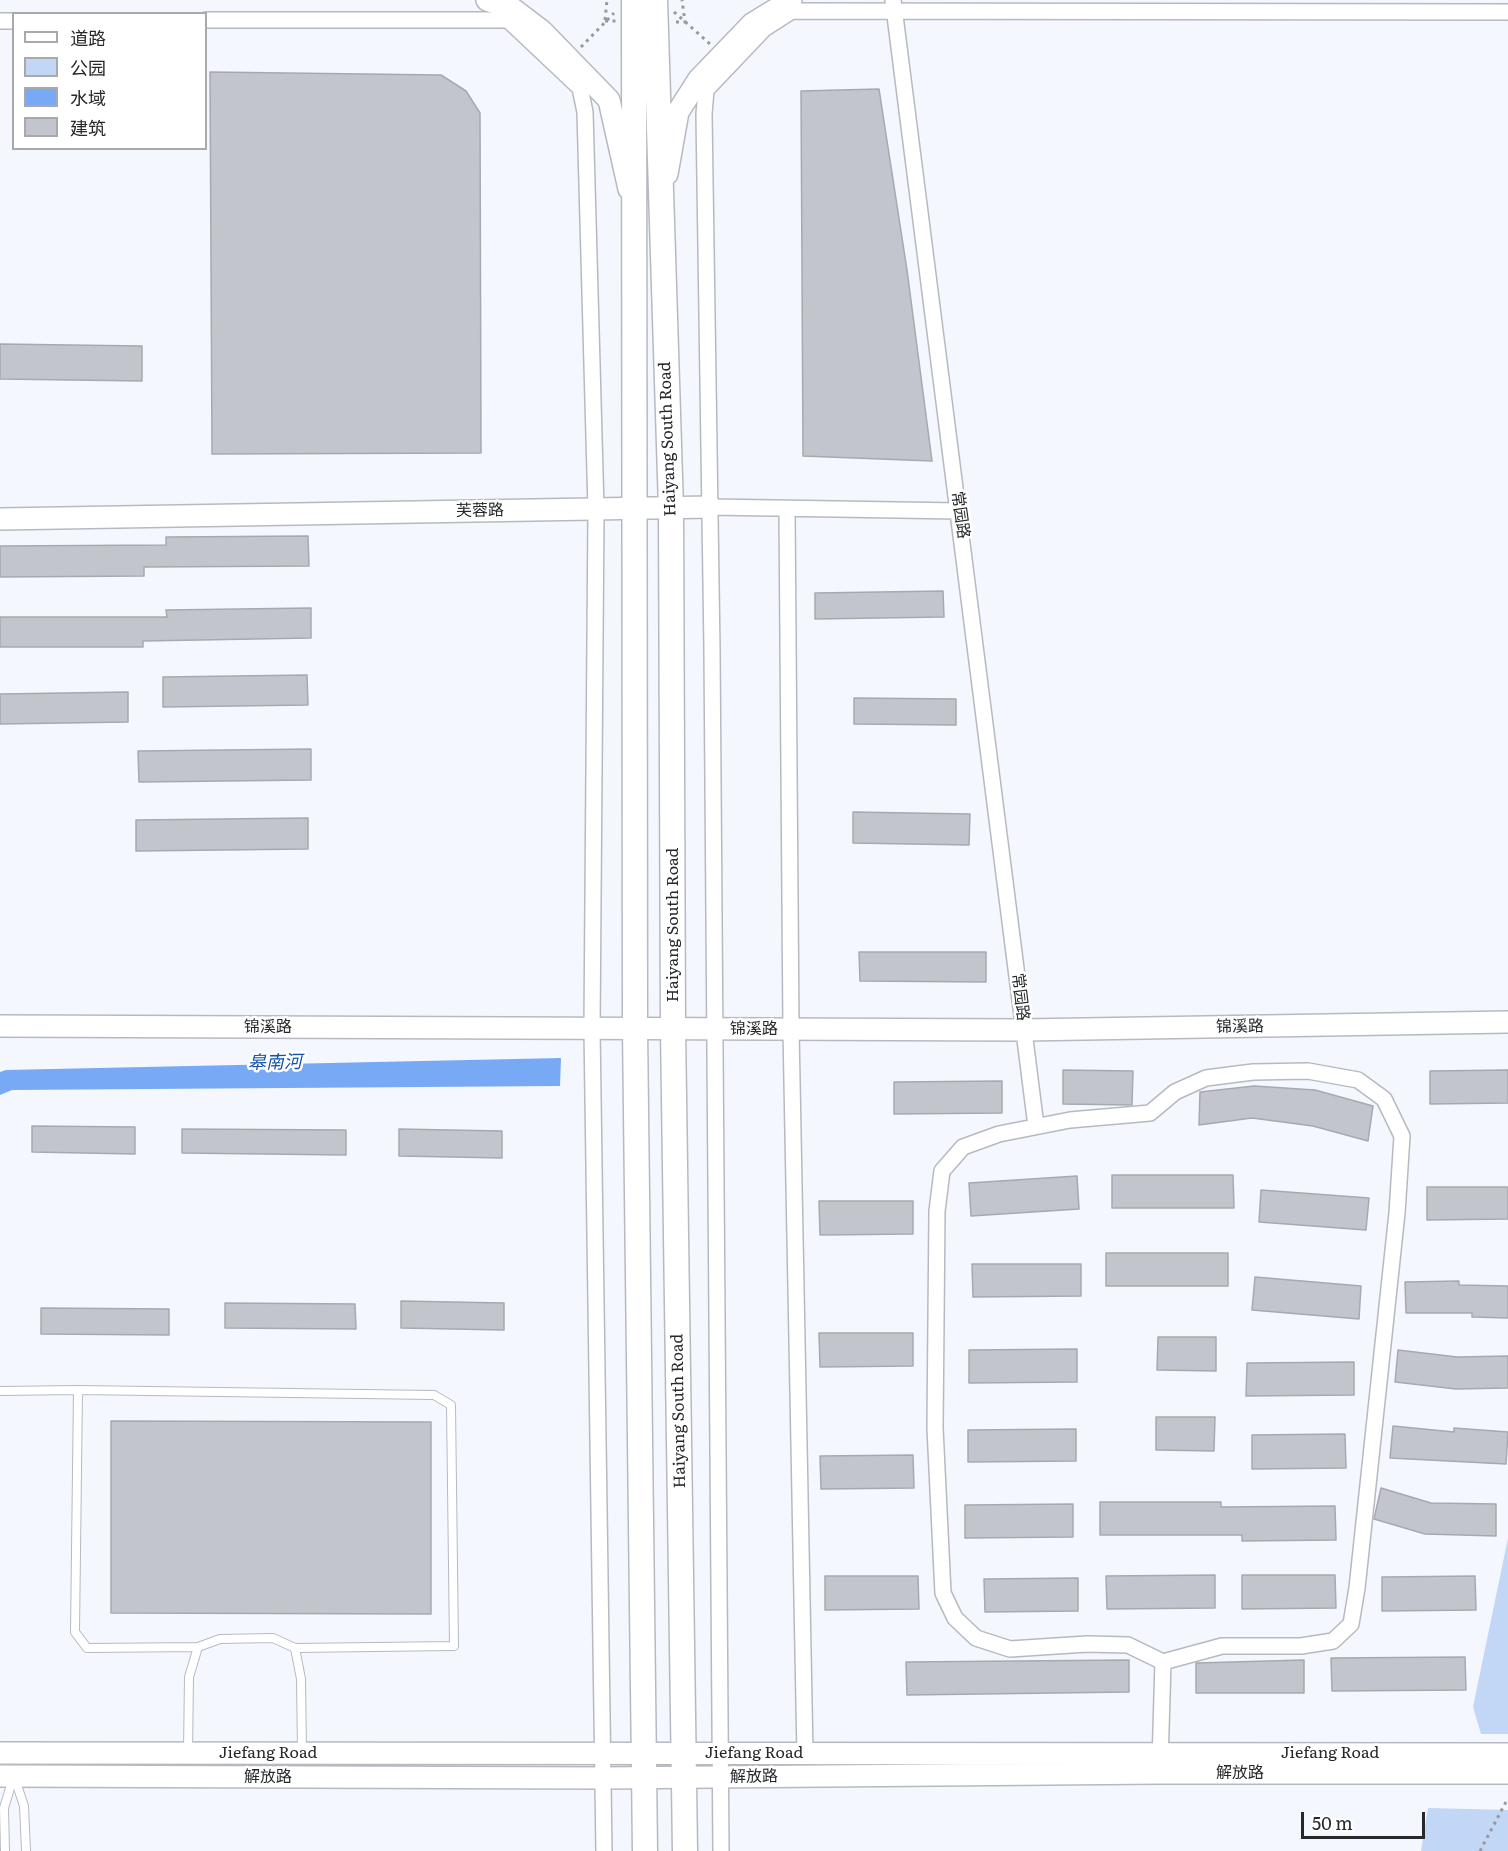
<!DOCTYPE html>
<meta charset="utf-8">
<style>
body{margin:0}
#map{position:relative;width:1508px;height:1851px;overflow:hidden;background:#f4f8fe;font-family:Literata,"Noto Sans SC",serif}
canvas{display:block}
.legend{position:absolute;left:12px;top:12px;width:195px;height:138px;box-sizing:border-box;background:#fff;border:2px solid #a8a9aa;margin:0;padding:8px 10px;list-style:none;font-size:18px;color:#26282a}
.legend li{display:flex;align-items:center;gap:12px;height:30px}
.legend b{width:30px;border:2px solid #a8a9aa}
.scale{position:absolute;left:1301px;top:1812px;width:124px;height:27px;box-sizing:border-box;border:3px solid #26282a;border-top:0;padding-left:8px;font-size:18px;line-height:21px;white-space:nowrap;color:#26282a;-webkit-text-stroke:4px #fff;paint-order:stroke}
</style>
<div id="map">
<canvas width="1508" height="1851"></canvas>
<ul class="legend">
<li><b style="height:8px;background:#fff"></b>道路</li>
<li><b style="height:16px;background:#c2d6f5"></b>公园</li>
<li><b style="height:16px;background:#77a9f5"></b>水域</li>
<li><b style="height:16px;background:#c2c6cc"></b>建筑</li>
</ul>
<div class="scale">50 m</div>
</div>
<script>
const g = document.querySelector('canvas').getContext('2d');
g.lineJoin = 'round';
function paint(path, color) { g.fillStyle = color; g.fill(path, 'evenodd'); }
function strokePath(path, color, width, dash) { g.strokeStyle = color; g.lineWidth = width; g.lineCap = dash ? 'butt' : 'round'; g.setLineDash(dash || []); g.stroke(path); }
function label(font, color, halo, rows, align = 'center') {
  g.font = font + ' Literata,"Noto Sans SC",serif'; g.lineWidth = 5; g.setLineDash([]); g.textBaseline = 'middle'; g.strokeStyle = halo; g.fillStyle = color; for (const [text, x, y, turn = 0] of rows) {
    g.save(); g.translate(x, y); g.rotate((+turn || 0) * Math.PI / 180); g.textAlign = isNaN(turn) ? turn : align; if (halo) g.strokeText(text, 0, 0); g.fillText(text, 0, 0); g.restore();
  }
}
paint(new Path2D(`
 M1508,1538v196h-27l-8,-27z
 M1428,1808l80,2v41h-87z`), '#c2d6f5');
paint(new Path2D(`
 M561,1058l-1,28 -548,4 -12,5v-23l6,-2z`), '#77a9f5');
const building = new Path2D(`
 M210,72l231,3 25,16 14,22 1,340 -269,1z
 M879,89l28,181 25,191 -129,-5 -2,-365z
 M0,344l142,2v35l-142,-2z
 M308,536l1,30 -165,1v9l-144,1v-31l166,-1v-8z
 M943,591l1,26 -129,2v-26z
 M311,608v30l-168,3v6h-143v-30h167l-1,-7z
 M307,675l1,30 -145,2v-30z
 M128,692v30l-128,2v-30z
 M854,698l102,1v26l-102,-1z
 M311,749v31l-172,2 -1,-31z
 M853,812l117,2 -1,31 -116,-2z
 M308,818v31l-172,2v-31z
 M859,952h127v30l-126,-1z
 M1063,1070l70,1 -1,34 -69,-1z
 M1508,1070v33l-78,1v-33z
 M1002,1081v32l-108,1v-32z
 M1254,1086l61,4 58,16 -5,35 -55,-15 -61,-8 -53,7 1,-33z
 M32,1126l103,1v27l-103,-2z
 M182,1129l164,1v25l-164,-2z
 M399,1129l103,2v27l-103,-2z
 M1112,1175h121l1,33h-122z
 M1077,1176l2,33 -108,7 -2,-33z
 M1427,1187h81v32l-81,1z
 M1261,1190l108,8 -3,32 -107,-8z
 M819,1201h94v33l-93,1z
 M1106,1253h122v33h-122z
 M972,1264h109v32l-108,1z
 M1255,1277l106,9 -2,33 -107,-9z
 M1459,1281v4l49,1v32l-36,-1v-4h-66l-1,-31z
 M401,1301l103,2v27l-103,-2z
 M225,1303l130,1 1,25 -131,-1z
 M41,1308l128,1v26l-128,-1z
 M819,1333h94v33l-93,1z
 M1158,1337h58v34l-59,-1z
 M1077,1349v33l-108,1v-33z
 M1398,1350l59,7 51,-1v32l-52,1 -61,-7z
 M1354,1362v33l-108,1 1,-33z
 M1156,1417h59l-1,34 -58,-1z
 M111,1421l320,1v192l-320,-1z
 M1393,1426l61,6v-4l54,4 -2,32 -116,-6z
 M1076,1429v32l-108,1v-32z
 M1345,1434l1,34 -94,1v-34z
 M913,1455l1,33 -93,1 -1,-33z
 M1381,1488l50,15 65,1v32l-71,-2 -51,-15z
 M1100,1502h121v5l114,-1 1,34 -94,1v-6h-142z
 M1073,1504v33l-108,1v-33z
 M1215,1575v33l-108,1 -1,-33z
 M1242,1575h93l1,33 -94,1z
 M825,1576h93l1,33 -94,1z
 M1475,1576l1,34 -94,1v-34z
 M1078,1578v33l-93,1 -1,-33z
 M1465,1657l1,33 -134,1 -1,-33z
 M1129,1660v32l-222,3 -1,-33z
 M1304,1660v33h-108v-30z`);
paint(building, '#c2c6cc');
strokePath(building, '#a6a9af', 1.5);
const lane = new Path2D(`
 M78,1390l-3,242 12,16 111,-1
 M0,1391l78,-1 356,5 17,10 3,241 -159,2
 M188,1752l1,-75 9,-30 22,-8 53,-1 22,10 6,31 1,73
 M15,1779l9,27 2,45
 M5,1851l-1,-43 9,-30`);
const street = new Path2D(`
 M893,0l143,1126
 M206,20h302l72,68 5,24 11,397 -4,520 12,822
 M0,21h14
 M711,507l248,4
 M787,510l4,520 14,724
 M1308,1071l50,9 26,19 18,37 -5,77 -40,375 -6,36 -18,17 -32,5h-79l-59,16 -35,-17 -41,-1 -77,5 -34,-11 -21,-20 -12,-25 -8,-165 2,-217 5,-40 21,-24 36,-13 71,-14 80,-7 25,-21 31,-14 47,-6z
 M1160,1763l3,-101
 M721,1851l-9,-1201 -8,-536 2,-24 58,-61 28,-18 716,1`);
const secondary = new Path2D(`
 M487,0l26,9 29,22 67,69 20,89
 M667,174l11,-62 21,-33 53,-55 39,-24
 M0,519l711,-12
 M0,1026l1024,4 484,-8
 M0,1753l1508,1
 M0,1776l603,2 557,-5h348`);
const primary = new Path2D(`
 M634,0l1,1029 10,822
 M655,0l16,509 2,520 12,822`);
strokePath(lane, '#b6bac0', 10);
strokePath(street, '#b6bac0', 18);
strokePath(secondary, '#b6bac0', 24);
strokePath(primary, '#b6bac0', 27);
strokePath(new Path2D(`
 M674,12l36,32
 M605,20l2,-20
 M605,21h11
 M676,22h9l-3,-22
 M581,47l33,-34
 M1480,1851l28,-53`), '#96999d', 3, [3, 4.5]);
strokePath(lane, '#fff', 8);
strokePath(street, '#fff', 15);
strokePath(secondary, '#fff', 21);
strokePath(primary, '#fff', 24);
label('16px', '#26282a', '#fff', [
 ["Haiyang South Road",668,439,-92],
 ["芙蓉路",480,511,-1],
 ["常园路",960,515,82],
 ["Haiyang South Road",673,925,-90],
 ["常园路",1020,997,83],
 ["锦溪路",268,1027],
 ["锦溪路",1240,1027,-1],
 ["锦溪路",754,1029],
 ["Haiyang South Road",679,1411,-91],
 ["Jiefang Road",268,1753],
 ["Jiefang Road",754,1753],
 ["Jiefang Road",1330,1753],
 ["解放路",1240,1773],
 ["解放路",268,1777],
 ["解放路",754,1777,-1]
]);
label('italic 18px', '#1552aa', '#fff', [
 ["皋南河",275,1063,-1]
]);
</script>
